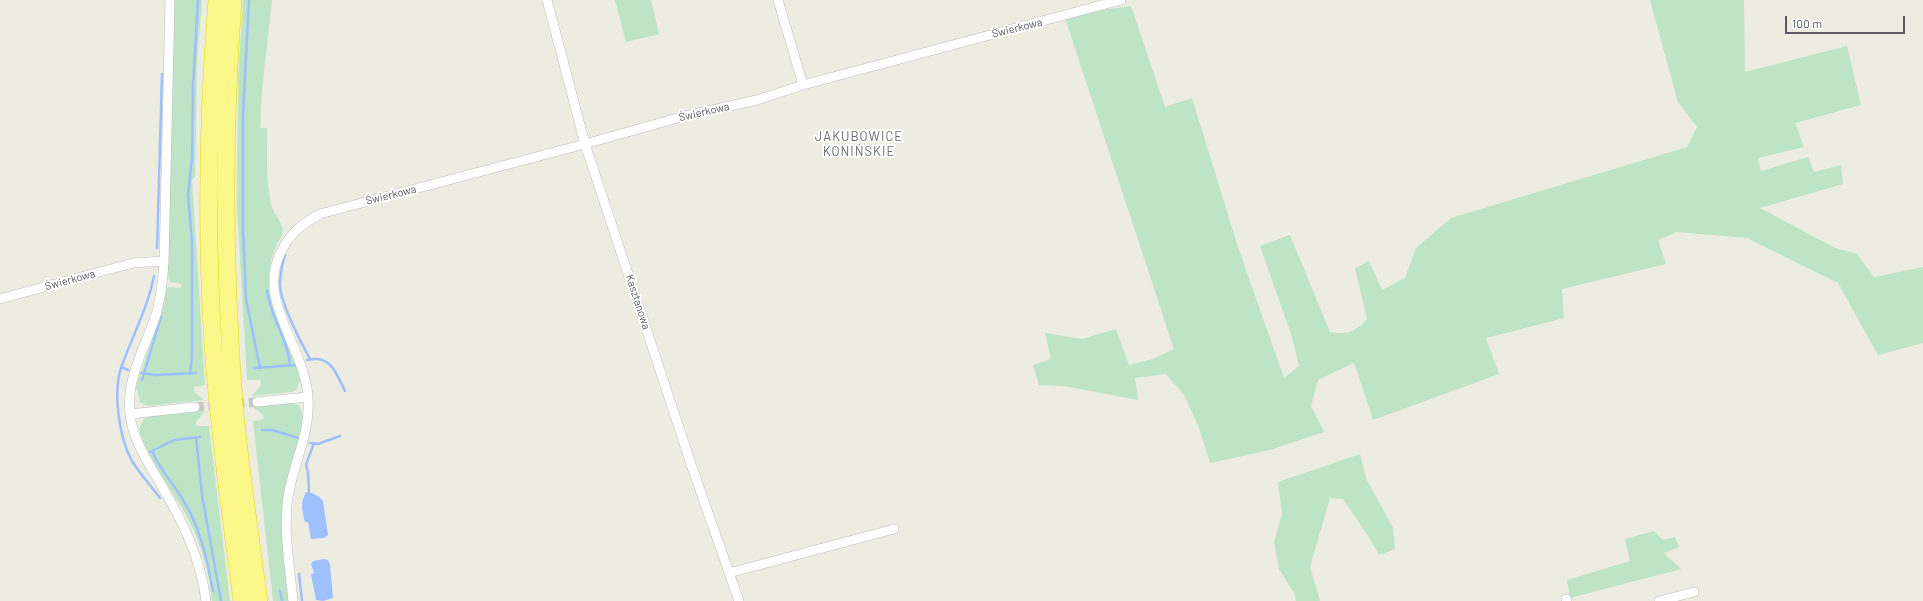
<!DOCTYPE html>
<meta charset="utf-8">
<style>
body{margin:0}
#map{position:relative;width:1923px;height:601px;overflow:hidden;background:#ecece0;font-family:Barlow,sans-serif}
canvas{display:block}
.scale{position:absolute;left:1785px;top:16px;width:120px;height:18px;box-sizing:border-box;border:2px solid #595b61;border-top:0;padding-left:5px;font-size:12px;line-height:14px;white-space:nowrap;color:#595b61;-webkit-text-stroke:3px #fff;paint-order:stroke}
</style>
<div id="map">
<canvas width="1923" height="601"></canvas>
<div class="scale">100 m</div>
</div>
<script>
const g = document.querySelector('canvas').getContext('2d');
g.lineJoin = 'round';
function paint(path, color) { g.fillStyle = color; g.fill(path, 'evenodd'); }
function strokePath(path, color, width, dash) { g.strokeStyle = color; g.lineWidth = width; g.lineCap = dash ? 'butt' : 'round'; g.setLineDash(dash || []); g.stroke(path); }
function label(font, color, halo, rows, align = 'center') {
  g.font = font + ' Barlow,sans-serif'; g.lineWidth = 4; g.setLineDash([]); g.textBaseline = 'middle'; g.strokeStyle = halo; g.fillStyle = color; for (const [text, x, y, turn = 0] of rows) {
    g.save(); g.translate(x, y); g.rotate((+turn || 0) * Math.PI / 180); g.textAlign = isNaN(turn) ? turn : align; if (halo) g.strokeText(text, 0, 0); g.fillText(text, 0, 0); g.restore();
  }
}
paint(new Path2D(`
 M174,0h28l-5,63 -2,114 -3,3 13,205 -11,2v5l10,8 -56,6 -8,-4 -4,-15 29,-87 1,-11 3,-2 12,1 1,-4 -12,-2 -2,-6z
 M243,0h29l-10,90 -2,38h7c0,26 -1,51 4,76 2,9 10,17 12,25 0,7 -5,12 -7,17 -7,18 -9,35 -5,54 6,27 25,52 29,80l-4,10 -5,2 -39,4 9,-11v-5h-14l-10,-172 1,-128z
 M615,0h36l8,34 -33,8z
 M1650,0h94l1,72 102,-26 14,59 -66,18 9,24 -46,11 3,13 47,-14 6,15 27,-7 2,19 -83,24 75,40 22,6 17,23 49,-10v76l-45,12 -40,-72 -91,-45 -70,-6 -19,8 8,24 -104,25 2,29 -78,20 13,36 -126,46 -19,-57 -36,17 -7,26 13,26 -54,18 -60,13 -11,-35 -15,-33 -18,-21 -31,4 3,22 -74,-14 -25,-1 -6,-20 18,-6 -6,-26 37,6 34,-10 13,36 24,-6 21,-10 -110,-334 67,-9 34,101 27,-9 47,152 45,128 15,-12 -7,-29 -32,-91 30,-11 40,97c18,3 25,0 37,-13l-12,-51 14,-7 13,29 23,-12 11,-30 35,-30 236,-71 10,-20 -19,-25z
 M286,403l12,2 3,4 2,8 -3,21 -14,50 4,113h-17l-20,-180 11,-2 -1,-4 -10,-8h5v-2z
 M205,411l-9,11v4h13l21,175h-18c-3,-31 -12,-61 -27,-88 -16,-28 -37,-53 -46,-84l4,-9 6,-4z
 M1360,454l6,24 27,50 2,21 -16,6 -11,-19 -25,-37 -13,-1 -20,69 10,34h-24l-2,-8 -15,-24 -5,-27 8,-28 -4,-32z
 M1654,531l9,9 12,-3 4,10 -15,6 17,16 -111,29 -3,-18 63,-19 -5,-22z`), '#bde4c5');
paint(new Path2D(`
 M306,492c6,0 14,4 17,9l5,34 -4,3 -13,1 -3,-17h-3c-3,-11 -5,-19 1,-30z
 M324,559l4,1 2,4 3,34 -10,3 -7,-1 -5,-26 3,-1 -3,-9 2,-3z`), '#9fc0fe');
strokePath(new Path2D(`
 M249,0l-6,114v116l3,69 14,69
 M157,248l5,-174
 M285,255c-3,10 -5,20 -5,30 1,19 21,58 30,74
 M154,276c-6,31 -21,59 -32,89 -10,26 -3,72 10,96 8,13 19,25 28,37
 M267,290c3,27 21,49 23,76
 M307,360c24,-6 29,13 38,31
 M121,367l7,3
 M254,368l41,-3
 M141,373l15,2 40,-2
 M190,374l2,-18v-114l-4,-47 4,-37 1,-72 5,-86
 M142,380l19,-63
 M262,430h10l26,8
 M196,437l6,58 19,106
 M310,443l8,1 22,-8
 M152,451c7,17 20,31 30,47 18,29 25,60 31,93
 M150,452l24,-12 26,-3
 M309,492l-1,-20 -2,-7 8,-22
 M299,574l3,27
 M280,591l2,10`), '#9fc0fe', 2.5);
strokePath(new Path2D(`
 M195,407l62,-5`), '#c7c8c0', 9, [9, 4.5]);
const minor = new Path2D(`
 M170,0l-6,261c-1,19 -3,36 -8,54 -11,33 -30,62 -26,99 3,27 17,46 30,69 23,39 40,73 46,118
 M547,0l38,144 107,323 47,134
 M778,0l25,85
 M0,299l133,-36 31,-2
 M257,402l51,-5c-3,-49 -51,-96 -28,-143 9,-20 22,-30 40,-40l265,-70 96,-27 76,-17 46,-15 318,-85
 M130,414l65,-7
 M729,573l165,-44
 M1566,599l1,2
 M293,601c-3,-32 -9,-65 -6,-97 4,-38 24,-68 21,-107
 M1659,601l35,-9`);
const motorway = new Path2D(`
 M217,0c-9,112 -11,233 -4,345 6,86 18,171 29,256
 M233,0c-10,133 -9,269 1,403 6,66 16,132 25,198`);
strokePath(minor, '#bbbcc2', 10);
strokePath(motorway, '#e9d303', 18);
strokePath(minor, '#fff', 9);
strokePath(motorway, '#fbf788', 17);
label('11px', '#595b61', '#fff', [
 ["Świerkowa",1017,28,-14],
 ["Świerkowa",704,112,-13],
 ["Świerkowa",391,195,-14],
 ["Świerkowa",70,280,-15],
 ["Kasztanowa",638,302,72]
]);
g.letterSpacing = '1px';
label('13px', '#6a6d73', '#fff', [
 ["JAKUBOWICE",859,137],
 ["KONIŃSKIE",859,152]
]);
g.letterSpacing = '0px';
</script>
